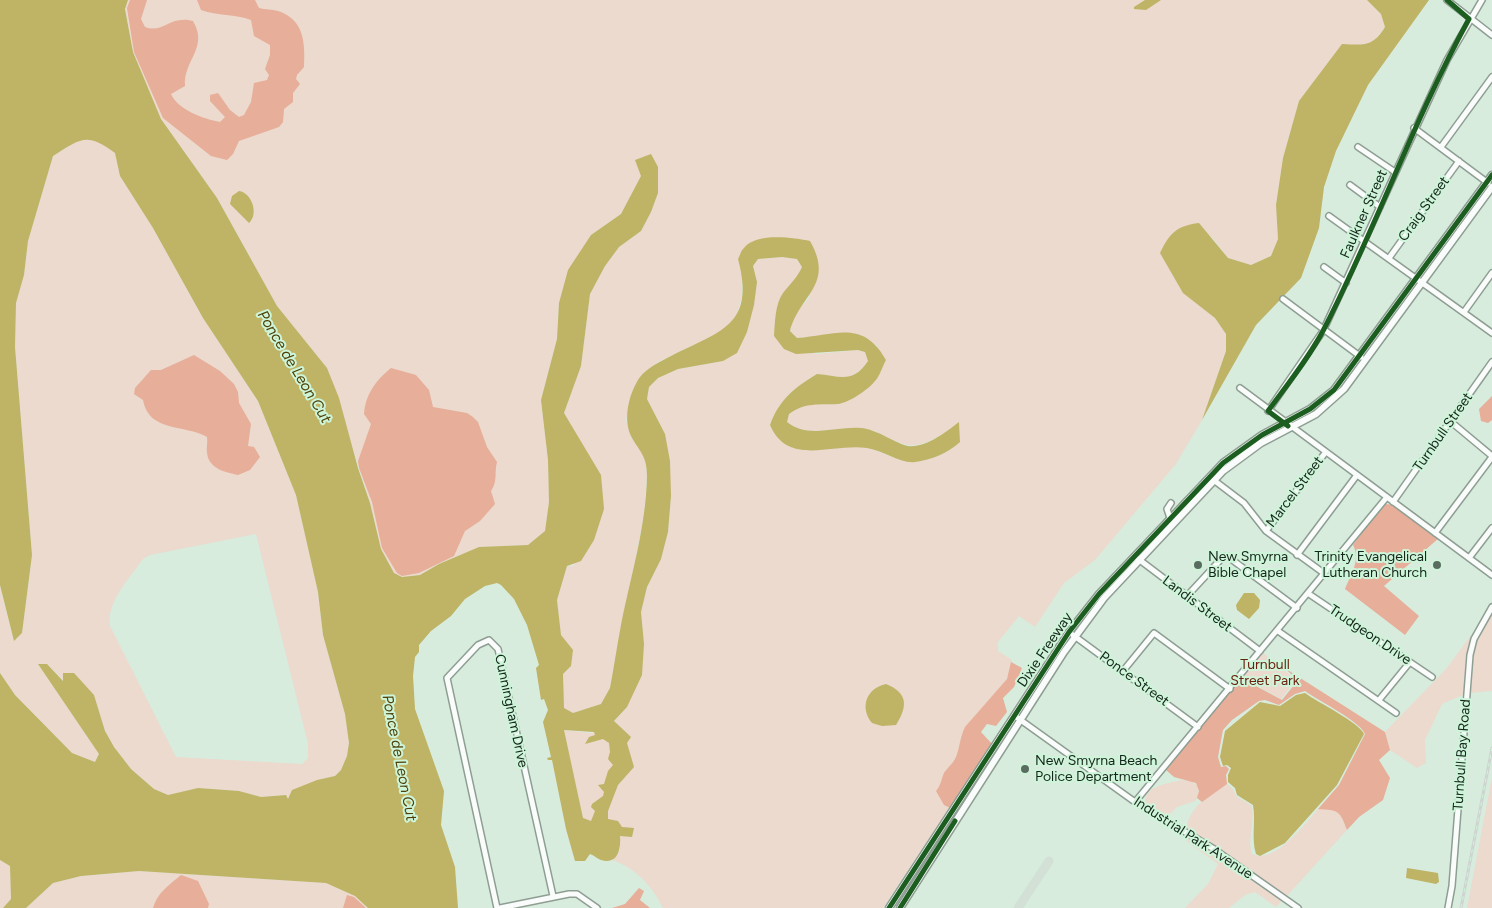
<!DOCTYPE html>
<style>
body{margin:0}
canvas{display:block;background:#d7ecdd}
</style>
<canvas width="1492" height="908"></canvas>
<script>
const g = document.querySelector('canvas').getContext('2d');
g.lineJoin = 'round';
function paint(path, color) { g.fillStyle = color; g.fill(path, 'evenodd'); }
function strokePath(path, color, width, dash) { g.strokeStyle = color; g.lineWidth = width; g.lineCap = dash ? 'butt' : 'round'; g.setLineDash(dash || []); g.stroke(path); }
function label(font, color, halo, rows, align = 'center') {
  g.font = font + ' Figtree,sans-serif'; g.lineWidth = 4; g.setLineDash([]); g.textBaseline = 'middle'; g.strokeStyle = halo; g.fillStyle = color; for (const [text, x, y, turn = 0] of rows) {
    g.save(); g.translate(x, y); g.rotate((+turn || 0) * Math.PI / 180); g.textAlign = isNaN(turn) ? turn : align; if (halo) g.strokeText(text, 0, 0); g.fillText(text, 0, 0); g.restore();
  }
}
paint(new Path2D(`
 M128,0h1239l14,14 4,13c-12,20 -21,18 -43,18l-43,56 -16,57 -7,47 2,34 -7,17 -20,9 -23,-7 -17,-22 -9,71 13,11 11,16v17l-24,69 -26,44 -81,96 -31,23 -29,44 -16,-11 -21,26v9l14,9 -5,19 -12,15 -51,111 6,3 -67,100h-220c-11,-22 -27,-40 -51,-48 9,-7 9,-12 7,-24l-29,-10 -7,-8 -20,-88 29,3 17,-6 18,-20 17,-63 -3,-32 6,-25 14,-28 7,-27 3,-36 -6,-62 -18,-35 2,-12 9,-9 20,-9 45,-8 24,-29 10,-50 -4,-16 5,-7 24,-2 15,2 5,8 -5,11 -15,16 -8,42 42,18 42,-4 7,2 3,9c-16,23 -28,15 -51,13 -22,13 -38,26 -47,51 17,39 60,20 93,22 15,2 23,9 36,12 21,6 46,-3 61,-17l-1,-20c-12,10 -35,26 -51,23 -14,-2 -31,-16 -47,-17 -24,-2 -54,11 -74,-6l2,-8 11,-8 19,-3 21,1 35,-23 2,-36 -62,-8 -18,1 -7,-7 5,-17 14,-16 1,-56 -72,17 4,12v25l-6,21 -16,16 -62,29 -18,15 -14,43 5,17 13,18 3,19 -3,41 -34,173 -9,16 -28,9 -9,-4 -2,-9 1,-26 8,-8 -7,-25 -3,-5 -4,-36 10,-34h7l-2,-137 -8,-16 17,-47 9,-72 15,-28 14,-19 22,-16 10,-19 7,-19v-26l-17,9 -20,38 -30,21 -32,68 -2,36 -16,61 7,60 1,42 -4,29 -17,14 -49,2 -40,17 -19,11 -18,2 -8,-4 -13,-24 -11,-46 -43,-135 -50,-62 -60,-108 -56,-79 -28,-67 -8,-44z
 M78,140h20l17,13 5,23 33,52 50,90 55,83 38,94 22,97 5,43 22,79 4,29 -2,13 -6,14 -6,6 -18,4 -29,19 -3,-4 -24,2 -22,-6 -41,-3 -30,7 -14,-6 -23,-20 -17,-22 -9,-16 -11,-36 -30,-14 -17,-17h-9l61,90 -4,8 -23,-9 -57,-58 -15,-22v-88c4,19 9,37 14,56l8,-8 10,-78 -17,-208 1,-44 8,-28 4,-34 25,-85zM256,534l52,210v14l-6,6 -126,-7 -66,-131c-4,-24 20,-48 33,-67l7,-4z
 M1492,610v81l-23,2c3,-39 4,-48 23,-83z
 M1481,622l-9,17 -7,55 -23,10 -17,36 1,23 -9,5 -27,-18 -5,-18 61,-63z
 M1262,652l34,28 -15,19 -39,-22z
 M1492,777v131h-25z
 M1181,780l10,1 7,5 1,10 -4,5 -18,6 -9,9 -23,-13c0,-18 22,-19 36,-23z
 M1227,784l6,5 3,7 16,10c3,16 -5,33 0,48 22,11 53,-30 66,-45 21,0 22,2 29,21l-61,67 -100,-67c2,-21 24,-38 41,-46z
 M1185,834l98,66 -7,7 -21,-15 -10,3 -16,13h-44l23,-24 10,-20 -33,-24z
 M0,860l10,6 1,33 -8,9h-3z
 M139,871l187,12 29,13 13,12h-342l27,-25 28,-7z`), '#ebdacd');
paint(new Path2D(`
 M130,0h17l-6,19 4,8c19,7 24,-12 48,-6 16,27 -10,39 -8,65l-14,8c7,16 33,25 49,28l5,-5 -15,-16v-6l8,-2 12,17 9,7 5,-2 7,-13 3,-19 13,-3 2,-5 -4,-6 5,-14v-10l-16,-9 -3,-16c-16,-6 -33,-4 -50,-10l-4,-10h58l4,8c6,2 13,1 19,3 27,9 27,33 26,56l-7,8 -1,4 4,5 -7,9v9l-9,7 -1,13 -4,5 -40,14 -6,13 -6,6 -16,-4 -48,-38 -29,-66 -7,-44z
 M194,355l26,16 14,13 4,8 1,11 12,21 -3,22 6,1 6,10 -10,13 -12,5c-13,-3 -29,-6 -31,-22 -1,-5 1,-10 0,-16 -22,-13 -58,-4 -64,-37l-9,-6 1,-6 16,-18h10z
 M391,368l25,7 13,15 4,17 34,6 6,4 5,5 9,25 10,15c-3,11 1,19 -6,29l4,13 -15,17 -15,10 -11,25 -35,17 -17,3 -5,-3 -15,-25 -10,-46 -13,-34 -1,-7 13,-37 -7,-10c1,-19 12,-34 27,-46z
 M1492,396v24l-4,3 -7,-2 -2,-12z
 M1386,504l8,1 45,33 -55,48 35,30 -14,19 -60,-46c6,-15 16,-29 8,-44l15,-21z
 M1011,662l11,6 -8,19 -11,11 4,14 -11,14 -9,-2 -6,8 12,13 -43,63 -6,-3 -8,-14c5,-6 5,-11 8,-18 3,-5 9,-9 12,-16 4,-10 4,-20 9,-30l42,-48z
 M1283,667l102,65 5,18 -11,10 11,18 -7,22 -24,17 -12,13c-7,-19 -8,-20 -29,-21l21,-24 26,-51c-4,-12 -46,-33 -60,-43l-10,3 -16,11 -14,-5 -6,1 -27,19 -9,10 -5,27 3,10 5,-1 3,3 -3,6 1,9 -25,18 -5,-4 2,-7 -3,-8 -22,-6 -8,-7 75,-92 41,22 16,-20z
 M181,875l17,6 11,23 -1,4h-55c4,-15 16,-23 28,-33z
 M639,888l5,3 -4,9 10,8h-38l13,-4z
 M347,895l7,2 12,11h-23z`), '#e7ae99');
paint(new Path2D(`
 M0,0h128l-3,9 8,43 28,67 56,79 60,108 50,62 12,30 19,70 12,35 11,46 13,24 8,4 18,-2 19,-11 40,-17 49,-2 17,-14 4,-29 -1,-42 -7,-60 16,-61 2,-36 9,-33 23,-35 30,-21 20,-38 -6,-16 16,-6 7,13v26l-7,19 -10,19 -22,16 -14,19 -15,28 -9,72 -17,47 37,62 3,34 -10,31 -13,21 -14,5 -10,34 4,35 12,15 -2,16 -8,8 1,34 9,5 28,-9 9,-16c4,-21 7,-42 11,-63 10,-50 25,-98 26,-149 0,-19 -6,-23 -15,-38 -10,-18 -3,-45 8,-61 7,-9 21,-16 31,-21 49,-25 85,-30 67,-97 2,-3 3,-9 6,-11 13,-16 49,-10 66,-7 25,44 -10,53 -20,90l7,7c39,-3 66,-19 89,22 -4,7 -6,16 -11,21 -7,9 -27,22 -37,23 -19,1 -33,-2 -49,10l-2,8c20,17 50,4 74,6 15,1 36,16 47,18 18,2 38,-14 51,-24l1,20c-12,11 -29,18 -45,20 -14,2 -33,-12 -48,-14 -35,-5 -79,19 -97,-23 9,-25 25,-38 47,-51 23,2 36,10 51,-13l-3,-9 -7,-2 -62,4 -12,-5 -10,-13c1,-13 1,-32 9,-43 7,-9 14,-15 19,-26l-5,-8 -15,-2 -24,2 -5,7 4,16 -3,23 -7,27 -10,21 -14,8 -45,8 -20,9 -9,9 -2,12 18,35 5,27 1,35 -3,36 -7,27 -14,28 -6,25 3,32 -2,31 -15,32 -13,14 17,16 -4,6 7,24 -16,18 -10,26v8l10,2 4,6 12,1 -2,9 -12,-1c1,13 -2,29 -19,24 -4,-1 -7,-5 -11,-6l-5,7h-10l-9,-32 -14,-69h-4l-1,-2 4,-1 -8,-35 5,-12 -4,-11 -3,1 -5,-32 3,-3 -12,-40 -13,-26 -13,-14 -4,-2 -12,3 -20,13 -14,17 -20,15 -12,14v7l-4,5 -2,19 2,33 29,82 -3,34 14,42 3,41h-90l-13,-12 -29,-13 -187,-12 -58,5 -28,7 -27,25h-23l8,-9 -1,-33 -10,-6v-187l15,22 57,58 23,9 4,-8 -61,-90h9l16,17v-8h11l20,22 11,36 9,16 17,22 23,20 14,6 30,-7 41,3 22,6 25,-2 2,4 4,-9 25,-10 18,-4 6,-6 6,-14 2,-13 -4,-29 -22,-79 -5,-43 -22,-97 -38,-94 -55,-83 -50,-90 -33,-52 -5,-23c-28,-21 -34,-15 -62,3l-25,85 -4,34 -8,28 -1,44 17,208 -10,78 -8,8 -14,-56zM564,730l30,2 1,3 -6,2 -4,7 18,-5 6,4 1,9 -2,7 5,6 -5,6 -4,13 -6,1 6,7 -1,4 -11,8 -1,3 4,4 -4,10 -8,-3z
 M1145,0h16l-15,10 -12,-1v-2z
 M1367,0h62l-61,85 -32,66 -12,36 -5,41 -18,50 -45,47 -54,95 24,-69v-17l-11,-16 -32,-25 -23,-40c10,-20 16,-27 39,-30l29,35 23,7 20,-9 7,-17 -2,-34 7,-47 16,-57 43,-57c22,1 31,3 43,-17l-4,-13z
 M239,191c13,2 20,23 10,32l-19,-19 2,-8z
 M1244,593h10l6,7 -1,8 -10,11 -12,-9 -1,-5z
 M886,684c22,9 22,22 10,41l-14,1 -10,-3c-13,-16 -5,-35 14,-39z
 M1305,693c12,9 55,30 59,41l-27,51 -52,58 -25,13 -4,-2c-5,-16 0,-33 -3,-49l-16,-10 -2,-7 -7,-6v-7l3,-7 -4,-3 -4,1 -3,-9 5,-26 35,-29 20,4 16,-11z
 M1407,868l31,5 1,9 -3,2 -30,-6z`), '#bfb366');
strokePath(new Path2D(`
 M1018,908l31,-47`), '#d2e0d6', 9);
const minor = new Path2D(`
 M1447,0l45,35
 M1414,128l74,55
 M1358,147l37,25
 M1441,147l51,-70
 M1350,185l30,22
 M1329,216l163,117
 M1389,258l70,-97
 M1324,267l22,16
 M1283,299l78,58
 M1464,312l28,-39
 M1240,388l252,187
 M1268,411l55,-80 124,-271 35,-60
 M1450,421l42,35
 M1211,478l33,25 22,28 59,43
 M1393,502l99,-140
 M1170,518l-3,-9 4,-6
 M1266,531l59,-78
 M1435,533l57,-76
 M1297,555l60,-80
 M1137,558l123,93
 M1469,558l23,-30
 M1309,594l123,83
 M1187,596l36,-39 4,-1 70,52
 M1278,631l118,82
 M1073,635l125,92
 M1123,671l31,-38 76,56
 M1379,700l31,-38
 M1015,716l120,86 79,47 84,59
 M1135,802l252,-305
 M497,908l-50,-230 31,-33 11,-5 9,9 55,247
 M500,908l69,-14h8l20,14
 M1448,908l4,-22 18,-231 4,-16 18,-32`);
const major = new Path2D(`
 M889,908l180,-276 30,-38 124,-131 39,-28 48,-26 24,-19 158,-215
 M900,908l164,-256 40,-54 119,-127 38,-28 55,-29 28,-25 148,-202`);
strokePath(minor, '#8e9e93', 8);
strokePath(major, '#8e9e93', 9);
strokePath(minor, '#f9fcfa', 5);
strokePath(major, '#f9fcfa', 6);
const rail = new Path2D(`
 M1461,908l31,-160`);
strokePath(rail, '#ced4d0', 3);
strokePath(rail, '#cef5d9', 1, [4]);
strokePath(new Path2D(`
 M1288,426l-20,-15c19,-26 41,-53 56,-82 52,-101 90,-210 145,-310l-22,-19
 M889,908l180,-276 30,-38 124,-131 39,-28 48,-26 24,-19 158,-215
 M900,908l55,-87`), '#1b5e20', 5);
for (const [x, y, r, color] of [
 [1198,565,5,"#5a6b5f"],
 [1437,565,5,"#5a6b5f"],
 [1025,769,5,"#5a6b5f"]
]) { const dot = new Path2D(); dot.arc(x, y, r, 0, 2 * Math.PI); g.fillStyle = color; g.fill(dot); strokePath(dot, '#cef5d9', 2); }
label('14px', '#16251b', '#cef5d9', [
 ["Craig Street",1424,209,-54],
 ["Faulkner Street",1364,214,-66],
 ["Turnbull Street",1443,432,-55],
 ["Marcel Street",1295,492,-53],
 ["Landis Street",1197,604,37],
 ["Trudgeon Drive",1370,635,34],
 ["Dixie Freeway",1045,650,-56],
 ["Ponce Street",1134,679,36],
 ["Cunningham Drive",511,711,78],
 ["Turnbull Bay Road",1462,755,-86],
 ["Industrial Park Avenue",1193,838,33]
]);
label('14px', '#16251b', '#cef5d9', [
 ["New Smyrna",1208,557],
 ["Bible Chapel",1208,573],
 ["Trinity Evangelical",1427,557,"right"],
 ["Lutheran Church",1427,573,"right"],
 ["New Smyrna Beach",1035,761],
 ["Police Department",1035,777]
], 'left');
label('14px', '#6b2010', '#cef5d9', [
 ["Turnbull",1265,665],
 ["Street Park",1265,681]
]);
label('italic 15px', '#4e4006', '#cef5d9', [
 ["Ponce de Leon Cut",294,367,59],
 ["Ponce de Leon Cut",399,758,79]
]);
</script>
